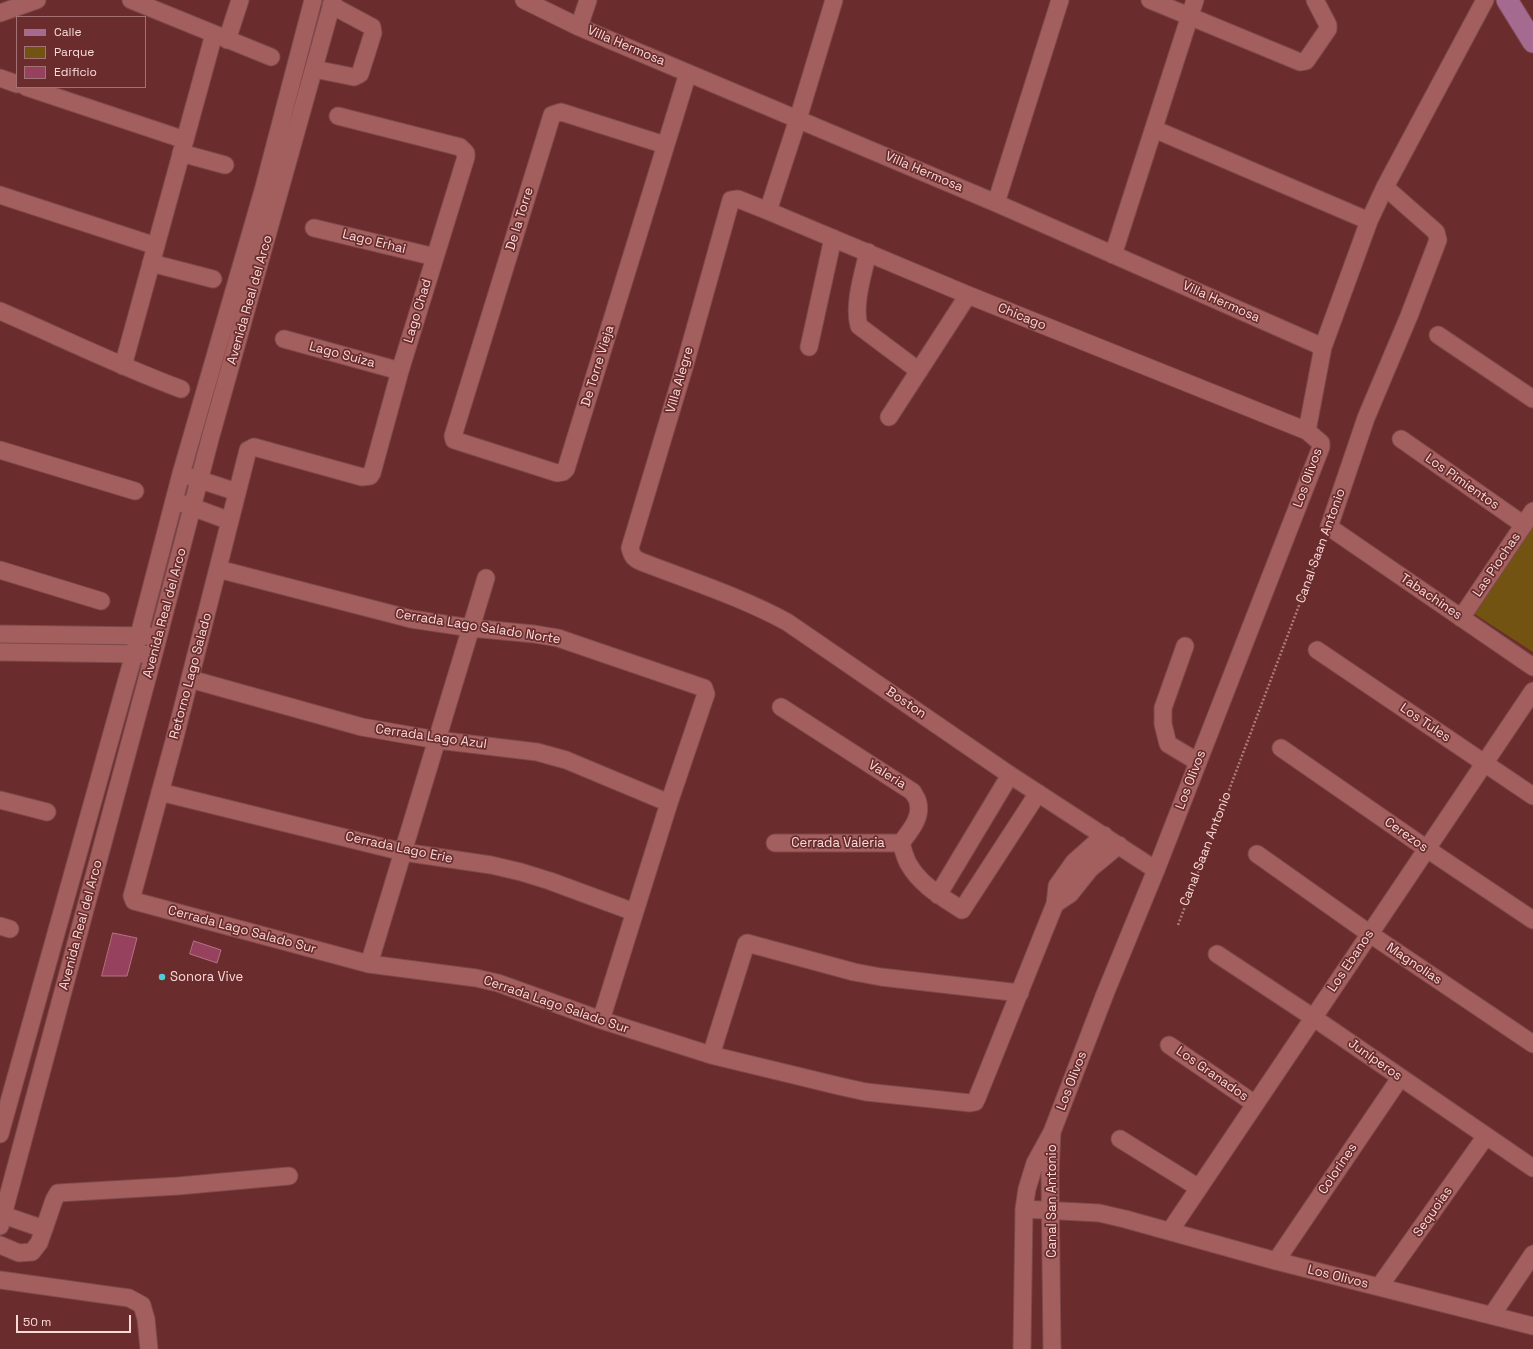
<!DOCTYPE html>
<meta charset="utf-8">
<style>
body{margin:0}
#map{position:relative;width:1533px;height:1349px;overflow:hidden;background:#6a2c2d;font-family:"Space Grotesk",sans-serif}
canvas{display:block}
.legend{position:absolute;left:16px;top:16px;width:130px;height:72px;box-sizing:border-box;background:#6a2c2d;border:1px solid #a47272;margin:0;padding:5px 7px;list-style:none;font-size:12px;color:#fadad9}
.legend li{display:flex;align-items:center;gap:8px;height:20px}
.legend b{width:20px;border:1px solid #a47272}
.scale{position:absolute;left:16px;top:1315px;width:115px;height:18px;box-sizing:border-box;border:2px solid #fadad9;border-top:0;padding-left:5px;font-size:12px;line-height:14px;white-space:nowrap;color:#fadad9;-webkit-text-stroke:3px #6a2c2d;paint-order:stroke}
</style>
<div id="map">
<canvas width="1533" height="1349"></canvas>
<ul class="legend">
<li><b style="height:5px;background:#a56a90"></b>Calle</li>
<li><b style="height:11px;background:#725312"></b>Parque</li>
<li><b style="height:11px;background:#96425f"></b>Edificio</li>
</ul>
<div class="scale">50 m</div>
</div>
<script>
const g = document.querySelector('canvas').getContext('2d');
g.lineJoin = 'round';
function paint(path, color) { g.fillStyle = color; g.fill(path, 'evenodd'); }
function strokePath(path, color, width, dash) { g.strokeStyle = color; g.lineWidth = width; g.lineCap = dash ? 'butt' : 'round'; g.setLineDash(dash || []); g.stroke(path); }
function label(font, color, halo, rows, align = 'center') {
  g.font = font + ' "Space Grotesk",sans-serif'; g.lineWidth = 3.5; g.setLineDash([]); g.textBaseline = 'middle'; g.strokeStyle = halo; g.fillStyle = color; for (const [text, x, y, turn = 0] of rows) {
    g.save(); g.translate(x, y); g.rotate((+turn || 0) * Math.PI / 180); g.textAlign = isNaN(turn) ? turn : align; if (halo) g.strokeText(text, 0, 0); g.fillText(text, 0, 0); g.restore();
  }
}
paint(new Path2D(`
 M1533,522v130l-60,-39z`), '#725312');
const building = new Path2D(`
 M113,933l24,5 -10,38h-25z
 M194,941l27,9 -4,13 -27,-9z`);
paint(building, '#96425f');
strokePath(building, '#b57285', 1);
const minor = new Path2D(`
 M131,0l140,57
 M524,0l55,27 417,176 327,144
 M1150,0l150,62 6,-1 22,-32v-4l-13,-25
 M0,13l37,-13
 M579,27l9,-27
 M227,40l13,-40
 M314,69l40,8 6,-3 13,-41 -1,-6 -41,-22
 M0,78l17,6
 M26,87l159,53
 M338,116l122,31 6,6v4l-66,214 -28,102 -2,3 -8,1 -108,-30 -6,3 -74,291 -42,155 2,5 235,63 107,14 22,5 103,37 110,35 128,31 27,6 104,11 5,-1 2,-4 78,-194 2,-18 17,-24 30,-27
 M1154,129l215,92
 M665,145l-104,-33 -9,3 -99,321 1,4 103,33 6,-1 3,-3 122,-396
 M181,153l44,12
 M1385,187l51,45 2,8 -29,76 -43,102 -37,109 204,140
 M0,195l156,51
 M996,203l64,-203
 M768,211l30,-92 36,-119
 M314,228l121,29
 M868,252c-5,22 -15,53 -9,74l60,45
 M1113,255l82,-255
 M151,263l62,16
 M0,311c60,26 119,55 181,78
 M1438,335l95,64
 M284,339l116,32
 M809,347l24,-109
 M123,366l91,-332
 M889,417l79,-122
 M1307,431l16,-84 46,-126 16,-34 100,-187
 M1401,439l123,86
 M0,450l135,41
 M191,477l46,15
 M184,504l46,17
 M218,569l193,50 60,9 63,6 24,4 146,50 2,6 -37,109 -68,217
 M0,570l101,31
 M1461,618l72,-107
 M0,634l150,2
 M1185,646l-22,62v16l5,20 30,18
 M1317,650l216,146
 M0,652l144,2
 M190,679l172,48 75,13 100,12 29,8 103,43
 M781,707l132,85c1,3 5,7 5,11 4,15 -9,29 -17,40 2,7 4,14 7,20 12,22 34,34 54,47l76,-117
 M1281,748l146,101 106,71
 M160,792l243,60 88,13 30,7 29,9 84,31
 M0,800l47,12
 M775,843h126
 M1257,854l113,80 163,110
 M938,895l72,-120
 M1055,904l15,-10 20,-25 29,-24
 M0,926l10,3
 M1217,954l97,64 219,150
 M369,964l117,-386
 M1169,1045l86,59
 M711,1055l35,-111 1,-1 107,29 27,5 139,16
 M1052,1132l53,-138 51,-124 165,-423v-4l-14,-12 -339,-136 -200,-84 -30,-12 -7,1 -47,168 -54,180c2,8 4,11 12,14 49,19 99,35 145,60l223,153 146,95
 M0,1134l134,-480 47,-180 83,-287 49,-187
 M1120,1139l79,49
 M1024,1209l75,4 26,6 151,42 257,65
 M0,1226l154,-573 56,-214 123,-439
 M44,1229l10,-29 4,-7 120,-7 111,-10
 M1170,1231l363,-540
 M0,1245l19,8 13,-1 7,-9 5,-14 -41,-14
 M1276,1261l124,-183
 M0,1280l129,18 13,7 4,14 3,30
 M1379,1287l107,-151
 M1492,1315l41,-61
 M1022,1349l2,-140 3,-20 8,-26 17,-31 -2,43 2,174`);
const major = new Path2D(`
 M1507,0l26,42`);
strokePath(minor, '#7d494c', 19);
strokePath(major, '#7d494c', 23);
strokePath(new Path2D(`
 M1178,925l145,-383`), '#ac7c7c', 2.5, [2, 2]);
strokePath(minor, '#a35f5e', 17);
strokePath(major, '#a56a90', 21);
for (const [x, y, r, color] of [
 [162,977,4,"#51ccd4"]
]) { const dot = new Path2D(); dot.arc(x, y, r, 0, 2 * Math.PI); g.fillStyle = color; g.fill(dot); strokePath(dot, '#6a2c2d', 1.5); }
label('13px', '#fadad9', '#6a2c2d', [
 ["Villa Hermosa",626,46,23],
 ["Villa Hermosa",924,172,23],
 ["De la Torre",520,219,-73],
 ["Lago Erhai",374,242,14],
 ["Avenida Real del Arco",250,300,-74],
 ["Villa Hermosa",1221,302,24],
 ["Lago Chad",418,311,-73],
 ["Chicago",1022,317,22],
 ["Lago Suiza",342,355,15],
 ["De Torre Vieja",598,366,-73],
 ["Villa Alegre",680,380,-74],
 ["Los Olivos",1308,478,-70],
 ["Los Pimientos",1462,482,35],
 ["Canal Saan Antonio",1321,546,-70],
 ["Las Piochas",1497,565,-56],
 ["Tabachines",1431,597,34],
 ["Avenida Real del Arco",165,613,-75],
 ["Cerrada Lago Salado Norte",478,627,9],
 ["Retorno Lago Salado",191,676,-75],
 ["Boston",906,703,34],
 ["Los Tules",1425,723,34],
 ["Cerrada Lago Azul",431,737,8],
 ["Valeria",887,775,32],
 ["Los Olivos",1191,780,-69],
 ["Cerezos",1406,835,35],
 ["Cerrada Valeria",838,843],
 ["Cerrada Lago Erie",399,848,12],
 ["Canal Saan Antonio",1206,849,-69],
 ["Avenida Real del Arco",81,925,-75],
 ["Cerrada Lago Salado Sur",242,930,15],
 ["Los Ebanos",1351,961,-56],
 ["Magnolias",1414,964,34],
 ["Cerrada Lago Salado Sur",556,1005,19],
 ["Juníperos",1375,1060,35],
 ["Los Granados",1212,1074,35],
 ["Los Olivos",1072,1081,-69],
 ["Colorines",1338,1169,-56],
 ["Canal San Antonio",1052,1201,-90],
 ["Sequoias",1433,1212,-55],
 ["Los Olivos",1338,1277,14]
]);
label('13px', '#fadad9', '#6a2c2d', [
 ["Sonora Vive",170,977]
], 'left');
</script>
